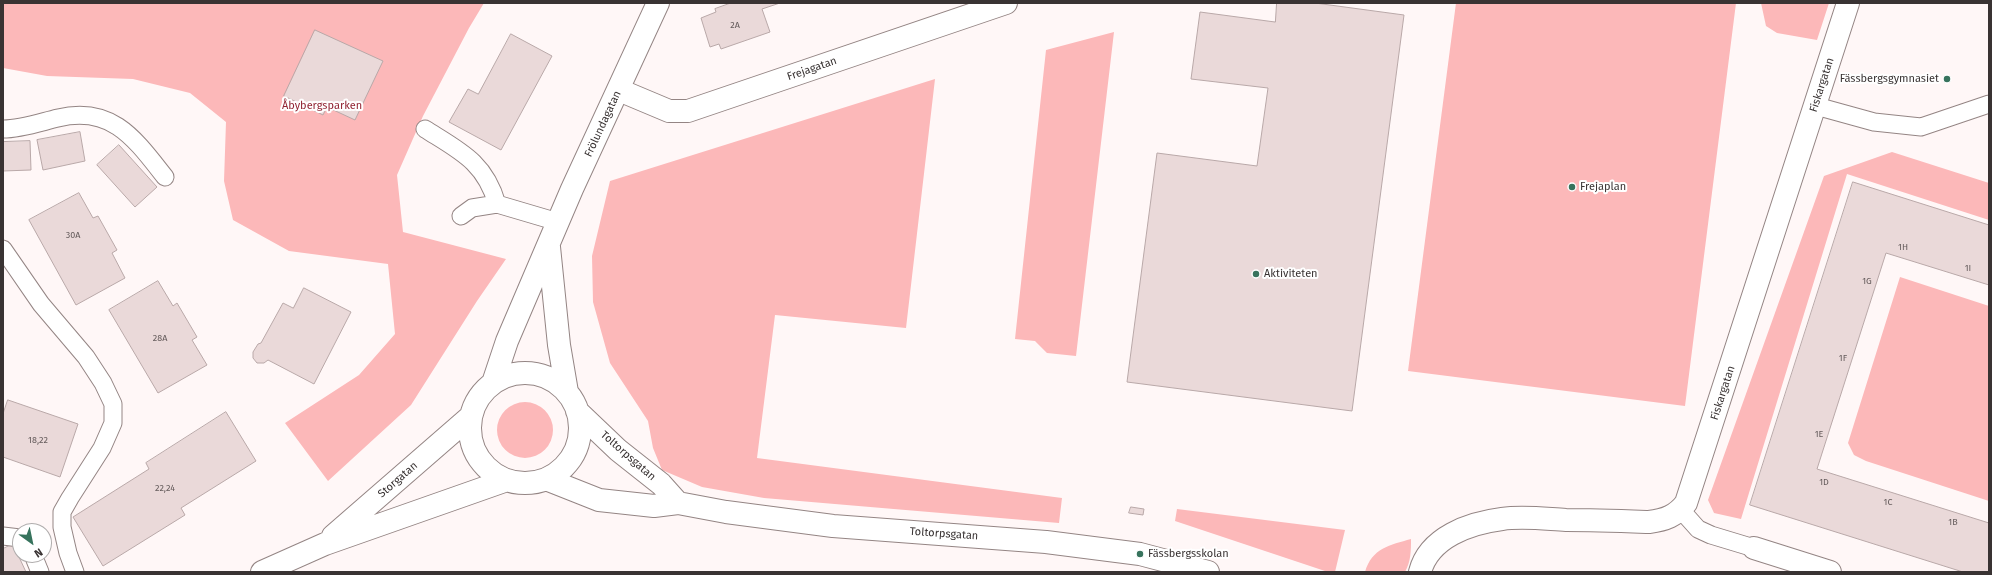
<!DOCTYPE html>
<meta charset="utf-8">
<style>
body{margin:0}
#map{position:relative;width:1992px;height:575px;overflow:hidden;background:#fff7f7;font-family:"Fira Sans",sans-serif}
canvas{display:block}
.frame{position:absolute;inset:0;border:4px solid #393333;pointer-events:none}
.north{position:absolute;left:12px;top:523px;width:40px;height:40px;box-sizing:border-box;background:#fff;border:1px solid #b0adad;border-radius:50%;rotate:147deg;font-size:11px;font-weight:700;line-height:16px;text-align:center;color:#393333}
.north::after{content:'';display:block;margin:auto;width:14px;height:18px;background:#37735d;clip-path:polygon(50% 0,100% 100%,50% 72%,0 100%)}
</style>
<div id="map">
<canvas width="1992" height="575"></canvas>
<div class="frame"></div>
<div class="north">N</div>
</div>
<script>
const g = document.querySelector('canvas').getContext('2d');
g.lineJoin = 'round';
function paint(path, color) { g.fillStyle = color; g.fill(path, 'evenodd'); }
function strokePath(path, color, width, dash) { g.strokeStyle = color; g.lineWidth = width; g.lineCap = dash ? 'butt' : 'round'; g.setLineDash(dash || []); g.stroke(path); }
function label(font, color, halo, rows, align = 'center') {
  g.font = font + ' "Fira Sans",sans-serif'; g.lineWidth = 4; g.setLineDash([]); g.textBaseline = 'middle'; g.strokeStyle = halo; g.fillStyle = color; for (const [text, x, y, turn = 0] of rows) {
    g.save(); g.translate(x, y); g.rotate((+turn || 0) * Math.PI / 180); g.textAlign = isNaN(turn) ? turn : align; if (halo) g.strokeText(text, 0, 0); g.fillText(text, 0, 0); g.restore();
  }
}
paint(new Path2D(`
 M3,3h481l-15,25 -46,88 -26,59 6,57 103,27 -29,42 -66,104 -83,76 -43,-58 74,-48 36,-41 -7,-70 -99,-13 -56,-31 -9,-39 2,-59 -36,-29 -57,-14 -86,-3 -44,-8z
 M1456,3h280l-51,403 -277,-35z
 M1761,3h68l-12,37 -40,-7 -11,-7z
 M1114,32l-38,324 -29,-3 -12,-12 -20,-2 31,-289z
 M935,79l-29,249 -131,-13 -18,143 305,40 -3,25 -295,-25 -62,-11 -40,-17 -9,-22 -5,-27 -38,-58 -17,-61 -1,-46 18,-75z
 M1892,152l97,31v37l-142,-46 -106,345 -27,-6 -6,-13 116,-324z
 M1900,277l89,29v195l-123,-40 -12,-6 -6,-12z
 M497 430a28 28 0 1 1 56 0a28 28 0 1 1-56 0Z
 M1177,509l168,21 -10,42h-7l-153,-51z
 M1411,539c0,12 0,22 -6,33h-40c7,-24 25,-27 46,-33z`), '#fcb8b9');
const building = new Path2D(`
 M731,3h49l-18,6 8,23 -49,17 -2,-5 -9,3 -9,-29 15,-6 -1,-3z
 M1277,3h38l89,12 -52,396 -225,-29 30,-229 100,13 11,-78 -77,-9 9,-67 75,10z
 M315,30l68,31 -28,59 -28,-13 -4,8 -39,-19z
 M511,34l41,22 -51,94 -52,-28 19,-33 10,5z
 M80,132l5,29 -42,9 -6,-30z
 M30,141l1,29 -28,1v-29z
 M119,145l38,42 -22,20 -38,-42z
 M1853,182l136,43v60l-103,-32 -69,216 172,54v49h-26l-213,-67z
 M79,193l14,25 5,-2 19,34 -5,3 13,25 -49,27 -47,-85z
 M158,281l15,25 4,-3 20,34 -5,3 15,25 -49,28 -49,-83z
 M304,288l47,24 -37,72 -46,-24 -4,3h-7l-4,-5v-6l5,-8 3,-1 22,-40 10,5z
 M8,400l70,24 -18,53 -57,-20v-43z
 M226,412l30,49 -75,47 4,7 -82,51 -30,-49 76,-48 -3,-6z
 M1131,507l13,2 -1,6 -14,-2z
 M13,544l13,28h-23v-23z`);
paint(building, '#ead9d9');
strokePath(building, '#b9a8a8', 1);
const service = new Path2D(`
 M1816,106l58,16 47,5 68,-23
 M3,129c18,0 38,-7 55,-11 54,-13 77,21 107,59
 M425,129c35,22 60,33 72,75
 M461,216l11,-8 25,-4 61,18
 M3,249l38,55 45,53 17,26 10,21v19l-11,25 -32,50 -8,14v15l6,26 7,19
 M1681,510l17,19 13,6 43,13
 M3,536l17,2
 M33,555l7,17`);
const minor = new Path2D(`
 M619,90l50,21h19l318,-108
 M1754,548l76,24
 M1420,572c9,-35 50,-49 82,-53 21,-3 44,0 64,1 28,0 55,1 83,2 16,-2 27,-6 37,-19l162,-500`);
const tertiary = new Path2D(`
 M549,247l10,98 8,47
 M470 428a55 55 0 1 1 110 0a55 55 0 1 1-110 0Z
 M493,383l14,-42 65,-152 86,-186
 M577,411l41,39 43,34 17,19
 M546,479l53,21 55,6 24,-3 48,9 107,14 213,16 94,12 68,18
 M333,536l138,-120
 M262,572l63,-28 182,-64`);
strokePath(service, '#948584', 19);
strokePath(minor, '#948584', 24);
strokePath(tertiary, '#948584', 24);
strokePath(service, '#fff', 17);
strokePath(minor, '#fff', 22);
strokePath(tertiary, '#fff', 22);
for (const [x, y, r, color] of [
 [1947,79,4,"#37735d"],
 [1572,187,4,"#37735d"],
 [1256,274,4,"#37735d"],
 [1140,554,4,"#37735d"]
]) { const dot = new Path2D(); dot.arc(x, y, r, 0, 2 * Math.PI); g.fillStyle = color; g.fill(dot); strokePath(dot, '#fff', 1.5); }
label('9px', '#655c5c', null, [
 ["2A",735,25],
 ["30A",73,235],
 ["1H",1903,247],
 ["1I",1968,268],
 ["1G",1867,281],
 ["28A",160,338],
 ["1F",1843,358],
 ["1E",1819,434],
 ["18,22",38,440],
 ["1D",1824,482],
 ["22,24",165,488],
 ["1C",1888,502],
 ["1B",1953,522]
]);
label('11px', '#393333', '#fff', [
 ["Frejagatan",812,69,-19],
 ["Fiskargatan",1822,85,-72],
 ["Frölundagatan",603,124,-65],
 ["Fiskargatan",1723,393,-72],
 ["Toltorpsgatan",628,456,41],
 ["Storgatan",398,480,-41],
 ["Toltorpsgatan",944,534,4]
]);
label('11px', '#393333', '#fff', [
 ["Fässbergsgymnasiet",1939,79,"right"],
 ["Frejaplan",1580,187],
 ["Aktiviteten",1264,274],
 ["Fässbergsskolan",1148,554]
], 'left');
label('11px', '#922433', '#fff', [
 ["Åbybergsparken",322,106]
]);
</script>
